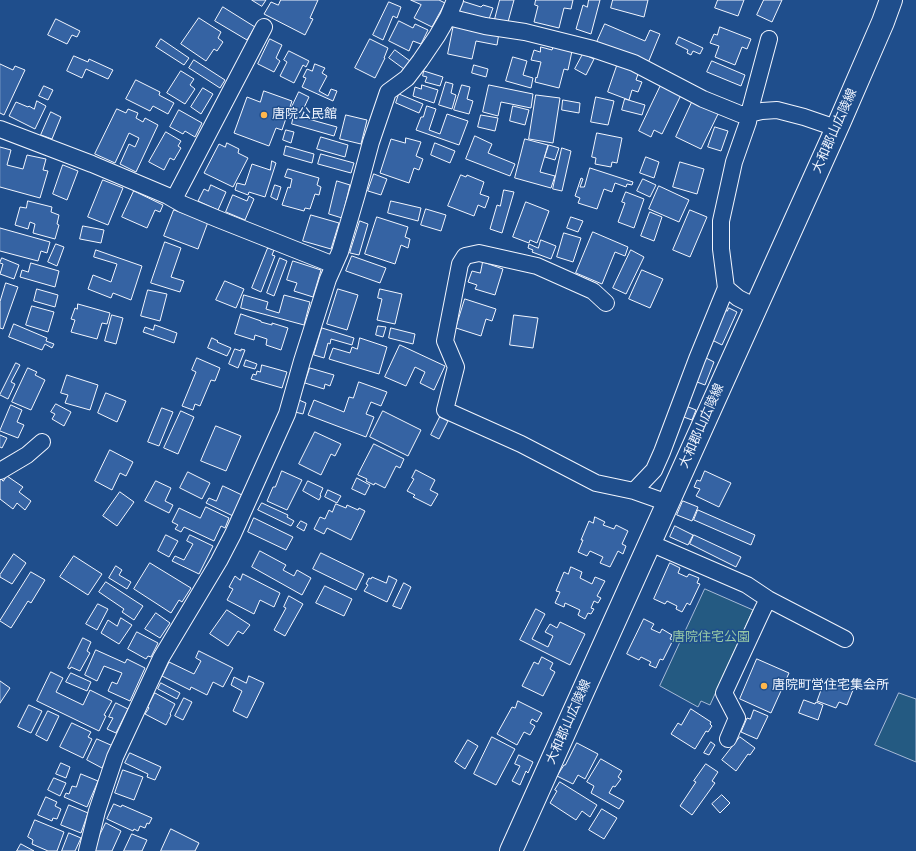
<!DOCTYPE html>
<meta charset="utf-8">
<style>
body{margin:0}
canvas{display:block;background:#1f4e8c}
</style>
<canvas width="916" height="851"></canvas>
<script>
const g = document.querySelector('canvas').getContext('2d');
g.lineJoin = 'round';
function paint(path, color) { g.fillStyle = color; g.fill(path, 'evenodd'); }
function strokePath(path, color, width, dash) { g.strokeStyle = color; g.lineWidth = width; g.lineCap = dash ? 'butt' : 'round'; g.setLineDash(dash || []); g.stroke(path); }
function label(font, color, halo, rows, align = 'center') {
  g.font = font + ' "Varela Round","Noto Sans JP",sans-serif'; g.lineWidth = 3; g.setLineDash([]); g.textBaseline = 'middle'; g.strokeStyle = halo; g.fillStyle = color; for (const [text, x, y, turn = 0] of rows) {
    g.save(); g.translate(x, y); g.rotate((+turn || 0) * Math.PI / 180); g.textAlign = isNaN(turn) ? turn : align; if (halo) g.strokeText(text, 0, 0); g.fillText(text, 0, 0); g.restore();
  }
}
const green = new Path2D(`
 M705,589l48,21 -43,95 -9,-4 -3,6 -38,-21z
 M899,693l17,6v63l-41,-17z`);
paint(green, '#245a82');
strokePath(green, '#a8bbd7', 1);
const building = new Path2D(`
 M252,0h14l-4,6z
 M281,0h37l-8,18 3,1 -8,16 -41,-21 7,-12 7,3z
 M411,0h28l6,3 -13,24 -18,-9 7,-13z
 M500,0h14l-6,22 -13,-3z
 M536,0h37l-2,9 -7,-1 -5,20 -25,-6 4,-16 -3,-1z
 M589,0h11l-9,34 -15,-5 7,-24 4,2z
 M613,0h35l-4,17 -33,-9z
 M718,0h26l-6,16 -23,-8z
 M764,0h18l-10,22 -15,-7z
 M462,1l19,6 2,-2 10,3 -5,14 -31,-8z
 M389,2l12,5 -4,11 -4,-2 -10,24 -10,-5z
 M223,7l32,20 -8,13 -32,-19z
 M199,18l22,14 -3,6 5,4 -6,9 -3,-2 -8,12 -25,-17z
 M56,19l24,12 -3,6 -5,-2 -5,9 -19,-9z
 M399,21l14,7 2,-4 13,6 -7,14 -8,-3 -4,10 -20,-10z
 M454,24l45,9 -2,12 -21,-4 -4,18 -24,-5z
 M605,24l40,17 5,-11 10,4 -12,29 -51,-21z
 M720,27l31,12 -4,10 -5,-2 -7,18 -20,-8 4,-11 -9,-3 4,-9 3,1z
 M679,37l24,11 -3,6 -7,-3 -2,4 -4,-2 1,-3 -12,-6z
 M161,39l28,19 -5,7 -28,-18z
 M270,39l12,6 -6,13 4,3 -6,11 -16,-8z
 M370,39l18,9 -4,10h1l-10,20 -20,-10z
 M541,47l11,3 1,-3 19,4 -4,19 -4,-1 -5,19 -24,-6 1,-5 1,1 4,-16 -10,-2 3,-10 6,2z
 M395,50l15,11 -6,8 -15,-11z
 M289,51l20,10 -3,6 -3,-2 -9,18 -14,-7 7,-14 -3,-2z
 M583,54l11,5 -8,16 -11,-6z
 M74,56l14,6 1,-3 24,11 -5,9 -22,-10 -4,9 -15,-7z
 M513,57l14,4 -4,14 10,3 -2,10 -25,-7z
 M194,60l31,20 -5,8 -31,-20z
 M712,61l33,14 -4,11 -34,-14z
 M618,63l21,8 -3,9 6,2 -4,10 -6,-2 -3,10 -21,-8z
 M0,64l13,6 2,-4 10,4 -21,45 -4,-2z
 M315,64l10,4 -3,5 5,3 -8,15 9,5 3,-7 6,2 -4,10 -31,-14 4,-9 -3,-1 4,-8 5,2z
 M474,65l14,4 -2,8 -14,-4z
 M181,71l13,8 -4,6 5,4 -10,15 -18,-11z
 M424,71l19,6 -3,9 -15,-4 2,-5 -4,-1z
 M136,80l24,12 -1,3 15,8 -6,11 -15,-8 -3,5 -24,-12z
 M446,82l7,2 -2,9 5,2 -4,14 -13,-4z
 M422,85l16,5 -4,13 -21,-7 2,-9 6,2z
 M462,85l8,2 -3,12 6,2 -4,13 -15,-4z
 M489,85l44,9 -2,14 -30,-6 -3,14 -15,-4z
 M661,85l20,10 -19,39 -8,-4 -3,7 -12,-6z
 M44,86l9,4 -5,10 -9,-4z
 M203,88l10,6 -12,20 -10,-7z
 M264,91l28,10 -10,29 -6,-2 -7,18 -35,-13 13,-36 13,5z
 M299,92l10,5 -8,17 -10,-5z
 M399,94l24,10 -4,9 -23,-10z
 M536,95l24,3 -7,45 -24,-4z
 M596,97l18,4 -6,24 -17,-3z
 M625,99l20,6 -3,10 -20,-5z
 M563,100l17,3 -1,10 -17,-3z
 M693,100l26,12 -18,37 -25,-12z
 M37,101l9,5 -11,23 -26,-13 7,-14 12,5 1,-1 5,3z
 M427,106l9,3 -7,21 11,4 7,-20 21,7 -9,24 -43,-15 5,-13h2z
 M513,106l16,4 -4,15 -15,-4z
 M117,109l9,4 2,-4 10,4 -2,5 7,4 2,-4 13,7 -22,47 -16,-8 9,-20 6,3 4,-9 -10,-5 -14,30 -20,-9z
 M179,110l23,13 -7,14 -10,-6 -2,3 -13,-7z
 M51,112l10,5 -9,22 -11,-4z
 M294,115l43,12 -3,9 -42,-12z
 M346,115l21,5 -6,24 -21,-5z
 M481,115l17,3 -3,13 -17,-4z
 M715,127l13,4 -7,20 -13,-4z
 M286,130l8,2 -3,11 -8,-3z
 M166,132l15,9 -3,5 3,2 -7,12 -4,-2 -6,12 -15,-8z
 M597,133l25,5 -5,25 -5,-1 -1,5 -16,-3 1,-6 -4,-1z
 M475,136l17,8 -4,9 27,11 -5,12 -44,-17z
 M321,137l27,8 -3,12 -28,-8z
 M406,138l15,4 -5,14 7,3 -4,11 -5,-2 -5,15 -29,-10 11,-34 14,4z
 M525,139l23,6 -8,27 15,4 -4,12 -36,-10z
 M227,143l12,6 -1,4 10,5 -15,29 -29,-14 15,-29 6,3z
 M435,143l20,8 -5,12 -19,-8z
 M549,145l10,3 -4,12 -10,-3z
 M286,146l28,8 -2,9 -28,-8z
 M0,147l11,3 -4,15 16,4 4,-14 19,4 -3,11 5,1 -8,27 -40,-11z
 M562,148l9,3 -9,40 -9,-2z
 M321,154l33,9 -3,10 -33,-9z
 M646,157l13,5 -5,16 -14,-5z
 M272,161l4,2 -11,34 -16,-5 -1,3 -13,-5 2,-7 8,2 7,-21 18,6z
 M680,162l24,7 -7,25 -24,-7z
 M63,165l15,6 -11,29 -14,-6z
 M590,168l43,14 -1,3 -5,-1 -1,3 -11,-4 -3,9 -8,-3 -7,20 -19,-6 2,-5 -5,-2 6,-18 2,1 -3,8h4z
 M288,169l31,9 -2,7 4,2 -2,8 -4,-1 -5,15 -5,-1 -1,3 -22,-6 6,-18 2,1 2,-9 -7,-2z
 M374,174l13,5 -6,16 -13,-4z
 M461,175l5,2 1,-2 17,7 -4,12 9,3 -4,11 -7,-3 -4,11 -26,-10z
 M643,179l13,6 -6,12 -13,-6z
 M103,180l20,8 -15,37 -20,-8z
 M337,181l13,4 -8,33 -13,-4z
 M211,185l15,7 -8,18 -20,-9 6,-12 4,2z
 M275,185l6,2 -4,13 -6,-3z
 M659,186l30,14 -10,22 -30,-13z
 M504,190l10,2 -12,41 -12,-4 7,-24 3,1z
 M134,191l29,14 -3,7 -5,-2 -8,18 -25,-11z
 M626,192l18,7 -10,29 -16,-6 7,-19 -3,-1z
 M233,195l14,6 2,-5 5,3 -9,21 -19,-8z
 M28,201l24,6 -1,5 8,3 -2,9 2,1 -4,14 -22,-6 2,-9 -5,-2 -2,7 -13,-4 5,-18 6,1z
 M391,201l30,7 -3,13 -30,-8z
 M526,202l23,9 -12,32 -7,-3 -1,3 -16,-6z
 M426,209l20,6 -5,16 -20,-6z
 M174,210l34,12 -10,27 -34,-13z
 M690,210l17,7 -17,40 -17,-7z
 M650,212l12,5 -8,24 -13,-5z
 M311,215l28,8 -8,26 -28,-8z
 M377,217l31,10 -3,10 5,2 -2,9 -7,-3 -6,19 -30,-10z
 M571,217l12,4 -5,11 -11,-4z
 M360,221l8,3 -9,31 -9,-2z
 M83,226l21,4 -3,13 -21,-4z
 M0,228l50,14 -3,11 -6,-2 -3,10 -38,-10z
 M593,232l35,15 -3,9 -10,-4 -13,32 -26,-11z
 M564,233l17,5 -8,24 -16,-5z
 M541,240l15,6 -5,13 -19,-7 1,-2 -5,-2 1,-4 9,4z
 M165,242l16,6 -10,29 13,4 -4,11 -29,-9z
 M56,244l8,3 -7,19 -9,-4z
 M268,248l6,2 -2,5 3,1 -14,36 -9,-4z
 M96,250l46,16 -11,34 -18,-7 -2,5 -23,-9 5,-14 18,7 6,-18 -23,-7z
 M631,250l13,7 -18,37 -13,-6z
 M352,256l34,12 -6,15 -34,-12z
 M2,258l17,7 -5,14 -14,-5 3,-10 -3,-1z
 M280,258l7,3 -13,35 -7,-3z
 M293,261l28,9 -8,27 -19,-6 3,-8 -10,-3z
 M483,262l20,7 -8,26 -20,-6 2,-4 -9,-3 4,-11 8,2z
 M31,263l28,8 -4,16 -35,-10 2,-7 6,2z
 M642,270l21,9 -13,29 -21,-9z
 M225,281l19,8 -8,19 -20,-8z
 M6,283l12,4 -15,42 -3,-1v-26z
 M37,289l21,6 -3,12 -21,-6z
 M338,289l20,6 -11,35 -20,-6z
 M380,289l22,5 -7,30 -18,-4 5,-21 -4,-1z
 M148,290l19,4 -7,27 -19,-5z
 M244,295l24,7 -2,7 13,4 5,-18 26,7 -6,23 -63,-17z
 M465,299l31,10 -4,12 -6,-2 -5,17 -25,-8z
 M78,304l32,9 -3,11 -5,-1 -5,16 -26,-7 4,-12 -4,-1 4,-11 2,1z
 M32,306l22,6 -6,20 -22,-7z
 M729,308l8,4 -15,33 -14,-7 13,-29 6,2z
 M241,314l20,7v1l11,3v-2l16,5 -7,22 -15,-5 1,-6 -12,-4 -1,5 -19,-6z
 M112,315l11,3 -7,26 -11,-3z
 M514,315l24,3 -5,30 -23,-3z
 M14,324l33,14 -1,3 8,3 -2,4 -7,-4 -3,6 -33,-13z
 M155,325l22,8 -3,10 -31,-11 2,-5 8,3z
 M378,326l8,1 -3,10 -7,-2z
 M322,328l32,10 -2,7 -21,-6 -1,5 -2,-1 -4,15 -10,-3z
 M391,328l24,6 -2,10 -24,-6z
 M212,338l6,3 -1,1 14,6 -4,8 -19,-8z
 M360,338l27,9 -8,27 -50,-15 4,-11 17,5 2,-6 5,2z
 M400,345l45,21 -11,24 -14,-7 5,-11 -10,-5 -9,19 -21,-9z
 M235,349l6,2v-2l4,1 -7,18 -9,-4z
 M197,358l23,10 -5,13 -4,-1 -11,26 -5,-2 -2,6 -11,-4 14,-34 -4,-2z
 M706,358l8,4 -9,23 -8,-3z
 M246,360l11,4 -2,5 -11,-3z
 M16,363l4,2 -9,17 4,2 -7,15 -8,-4z
 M262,365l25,7 -5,16 -31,-9 2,-5 3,1 1,-4 3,1z
 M28,368l9,4 -2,3 10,5 -14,30 -19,-8z
 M310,368l24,7 -4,11 -5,-2 -1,5 -19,-6z
 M67,375l31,10 -8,25 -25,-7 3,-8 -7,-2z
 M359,382l28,10 -6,14 -10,-4 -5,12 8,3 -8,20 -58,-22 6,-15 30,12 5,-15 4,1z
 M106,393l20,8 -9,21 -19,-9z
 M299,400l7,3 -3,11 -8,-2z
 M56,404l15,8 -7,14 -12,-7 3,-5 -4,-2z
 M11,405l11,5 -5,12 7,3 -6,13 -18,-7z
 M686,406l10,4 -4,10 -11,-4z
 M162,408l11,4 -14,34 -11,-4z
 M181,411l13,6 -16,37 -14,-6z
 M383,411l38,19 -13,26 -38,-19z
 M440,417l8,4 -9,18 -8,-4z
 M216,426l25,10 -15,35 -25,-10z
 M315,432l26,12 -6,12 -4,-2 -10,21 -22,-11z
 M0,435l7,3 -5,10 -2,-1z
 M374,444l30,15 -4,9 -4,-2 -11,22 -10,-5 -1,2 -8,-4 1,-2 -9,-4z
 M110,450l23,12 -7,14 -6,-3 -8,17 -17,-9z
 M416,470l19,10 -5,10 8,4 -7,12 -18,-9 2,-2 -8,-4 7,-12 -2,-1z
 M282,471l20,9 -15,30 -20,-9 6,-14h2z
 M705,471l26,12 -12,24 -23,-11 4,-7 -6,-2 3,-7 3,1z
 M188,472l22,11 -8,16 -22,-11z
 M7,476l16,11 -4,5 12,9 -6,9 -8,-7 -4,6 -13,-10v-19l1,-1 2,2z
 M357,478l13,7 -5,10 -13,-6z
 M156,481l15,7 -6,13 8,4 -4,8 -24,-12z
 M308,481l15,7 -3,7 1,1 -2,4 -16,-9z
 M223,486l19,9 -9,21 -27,-13 3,-5 7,3z
 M328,490l13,6 -4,7 -12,-6z
 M120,492l14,10 -17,24 -14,-10z
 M683,501l15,6 -6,14 -15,-6z
 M262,503l26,12 -1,2 7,4 -3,5 -33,-16z
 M336,504l10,4 1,-3 11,5 1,-2 6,3 -14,29 -24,-12 -3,6 -10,-5 6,-12 5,2 4,-9 3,2z
 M206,507l23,11 -4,10 -4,-2 -7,15 -30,-14 -3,5 -6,-3 3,-4 -6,-3 7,-14 21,10z
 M698,510l57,25 -4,10 -57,-25z
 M595,517l10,5 -2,3 11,4 2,-4 12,6 -6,13 4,2 -3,8 -5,-3 -8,16 -10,-4 3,-6 -13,-6 -3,5 -9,-4 5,-12h-2l8,-19 4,2z
 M254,518l39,19 -7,13 -38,-18z
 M301,521l6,3 -3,7 -7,-4z
 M675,526l18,9 -5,10 -18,-8z
 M166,535l12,6 -9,16 -11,-6z
 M190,535l23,11 -14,28 -27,-13 3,-5 9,4 9,-16 -6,-3z
 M694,535l47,22 -5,10 -46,-23z
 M260,551l26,14 -3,5 11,6 3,-6 14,8 -9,17 -50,-28z
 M321,553l43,21 -8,16 -43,-21z
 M14,554l12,9 -14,21 -12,-7v-2z
 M74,556l28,18 -14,21 -28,-18z
 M150,563l41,25 -9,14 -3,-2 -8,13 -37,-24z
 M670,563l10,5 -2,5 9,4 2,-3 10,4 -2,5 3,1 -10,21 -3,-2 -5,9 -6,-3 1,-3 -10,-5 -2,3 -11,-5z
 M116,566l6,4 -3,5 12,7 -4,7 -18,-11z
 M571,567l11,5 -2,6 12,6 3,-7 10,4 -8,15 4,2 -3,5 -4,-2 -3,7 3,1 -3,5 -3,-1 -3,6 -7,-4 2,-5 -15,-7 -1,4 -9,-4 5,-11 -4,-1 8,-19 4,2z
 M31,572l14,8 -14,23 -3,-2 -17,27 -11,-7z
 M243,574l37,19 -6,14 -14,-7 -6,14 -27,-14 6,-11 -4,-2 6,-11 5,4z
 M389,576l8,4 -10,22 -23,-11 4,-6 -2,-1 3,-6 2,1 1,-2 14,6z
 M106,582l37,24 -9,14 -12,-8 2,-3 -25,-17z
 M404,583l7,4 -10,22 -8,-3z
 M325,586l27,13 -8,17 -28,-13z
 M289,596l14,8 -18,32 -11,-6 12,-22 -2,-1z
 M98,604l10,5 -11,21 -11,-6z
 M536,609l9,5 -13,25 16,8 5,-11 -8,-4 5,-8 7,4 3,-6 25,12 -15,31 -50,-25z
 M227,610l23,15 -7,9 -5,-3 -10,15 -18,-12z
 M156,613l14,10 -10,15 -15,-9z
 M121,618l11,7 -13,19 -18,-11 7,-13 9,6z
 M644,619l10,5 -3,5 9,4 2,-4 10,6 -2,4 3,1 -10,20 -3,-1 -4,9 -7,-3 2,-3 -10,-5 -2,3 -12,-6z
 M137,632l21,11 -7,14 -3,-1 -2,3 -18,-10z
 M83,638l8,4 -4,9 3,2 -10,18 -9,-4 -1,2 -2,-1z
 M96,650l29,13 2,-4 18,9 -15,33 -22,-10 4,-9 5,2 5,-11 -18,-7 -7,15 -12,-6z
 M199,651l34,17 -10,19 -10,-5 -6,13 -16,-8 -1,3 -28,-14 7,-14 25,12 7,-13 -5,-3z
 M542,657l11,6 -3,6 5,3 -12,24 -21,-10 12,-24 4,2z
 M757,659l32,14 -18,40 -31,-14z
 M51,672l12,6 -7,14 27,13 7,-15 22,11 -8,14 2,1 -7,15 -62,-30z
 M71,673l20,9 -4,9 -21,-9z
 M249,676l15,7 -17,35 -14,-7 9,-20 -11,-6 3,-8 12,6z
 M826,680l27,10 -6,15 -8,-3 -3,6 -19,-7 4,-11 -4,-1 3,-8 5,2z
 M0,681l10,7 -10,15z
 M161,683l19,10 -3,6 -19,-10z
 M155,693l20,11 -5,10 1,1 -5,10 -21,-11 4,-6 -1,-1z
 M184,698l8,4 -9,18 -8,-4z
 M804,700l11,4 1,-2 7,3 -5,15 -19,-7z
 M518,701l24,12 -5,9 -5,-3 -2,4 5,3 -5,9 -6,-3 -7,13 -20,-11 15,-27 3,1z
 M116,703l12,6 -12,24 -9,-4 6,-11 -4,-1z
 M29,705l13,6 -11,22 -13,-6z
 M691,709l20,13 -1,2 2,2 -4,6 -2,-1 -11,18 -24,-15 7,-11 3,2z
 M754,710l14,6 -11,23 -16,-7 6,-14 3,1z
 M48,711l11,5 -12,25 -11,-6z
 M72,723l19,9 -3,5 4,2 -9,19 -23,-11z
 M492,737l23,12 -19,36 -22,-11z
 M740,737l15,11 -5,7 -2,-1 -12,17 -14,-11z
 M97,739l16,7 -11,22 -15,-8z
 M468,740l10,6 -13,23 -10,-7z
 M711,742l4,3 -6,10 -5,-2z
 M577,743l21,11 -13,25 -7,-4 -5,9 -16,-8 7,-11h1z
 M130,753l31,14 -6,13 -8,-3 1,-3 -23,-11z
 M519,755l14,7 -5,11 -2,-2 -6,14 -8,-4 8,-15 -5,-2z
 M601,759l21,12 -4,6 3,2 -6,8 -2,-1 -4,7 15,8 -5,8 -28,-16 3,-7 -7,-4z
 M61,763l9,4 -4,11 -10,-4z
 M706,764l12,8 -6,9 3,2 -23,32 -12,-9 16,-24 -2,-1z
 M123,770l20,7 -9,23 -19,-7z
 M81,774l17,7 -11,26 -23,-10 2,-4 3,1 3,-8 4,1z
 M54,778l12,5 -6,13 -12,-6z
 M560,782l37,23 -7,12 -8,-6 -6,9 -26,-17 7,-12 -2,-1z
 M722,795l8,8 -10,10 -8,-9z
 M46,797l11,5 -2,4 6,3 -4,10 -4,-1 -1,3 -14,-6z
 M114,804l7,3 1,-2 30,13 -3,6 -2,-1 -2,5 -5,-2 -2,5 -4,-2 -1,2 -26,-12z
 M69,805l19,8 -7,20 -20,-8z
 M602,809l15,9 -13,21 -15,-9z
 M35,820l29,12 -7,19h-9l-16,-7 1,-4 -5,-3z
 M106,823l15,8 -9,20h-20z
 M171,829l28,14 -4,8h-34z
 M69,833l12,5 -6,13h-13z
 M132,834l15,6 -5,11h-18z
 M21,844l13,7h-17z`);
paint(building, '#3563a3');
strokePath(building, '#f2f6ff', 1);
const street = new Path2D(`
 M448,17l37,9 40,6 68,17 41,14 69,36 37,15h9l13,-3 15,-1 27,7 32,11
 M0,129l92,35 76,32 14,8 36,15 116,46
 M174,199l90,-172
 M726,288l12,10 18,9
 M606,303l-13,-12 -56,-25 -58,-13 -14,3 -5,8 -15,77 11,26 -11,43 76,34 75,39 38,8 34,12
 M0,471l27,-16 15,-13
 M634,491l20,-21 8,-18 35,-93 29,-71 -5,-39v-28l13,-59 14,-40 3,-16 18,-67
 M650,543l97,42 21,14 77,40
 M728,739l9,-21 -13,-25 38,-82 6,-12
 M87,851l10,-40 18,-54 46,-99 58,-97 14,-27 54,-120 15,-53 26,-82 12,-27 17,-58 14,-52 17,-50 19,-14 13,-17 17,-25 11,-19 7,-17`);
const secondary = new Path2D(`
 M511,851l329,-730 43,-99 8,-22`);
strokePath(street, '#f2f6ff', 18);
strokePath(secondary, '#f2f6ff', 24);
strokePath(street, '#1f4e8c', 16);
strokePath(secondary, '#1f4e8c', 22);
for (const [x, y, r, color] of [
 [264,115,4,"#ffb74d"],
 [764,686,4,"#ffb74d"]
]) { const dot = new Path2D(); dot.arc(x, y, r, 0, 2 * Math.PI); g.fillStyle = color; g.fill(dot); strokePath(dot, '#1f4e8c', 1.5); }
label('13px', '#f2f6ff', '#1f4e8c', [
 ["唐院公民館",272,115],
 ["唐院町営住宅集会所",772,686]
], 'left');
label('13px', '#f2f6ff', '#1f4e8c', [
 ["大和郡山広陵線",835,131,-66],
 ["大和郡山広陵線",702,426,-66],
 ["大和郡山広陵線",569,722,-66]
]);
label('13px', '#97c8a6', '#1f4e8c', [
 ["唐院住宅公園",711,638]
]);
</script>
